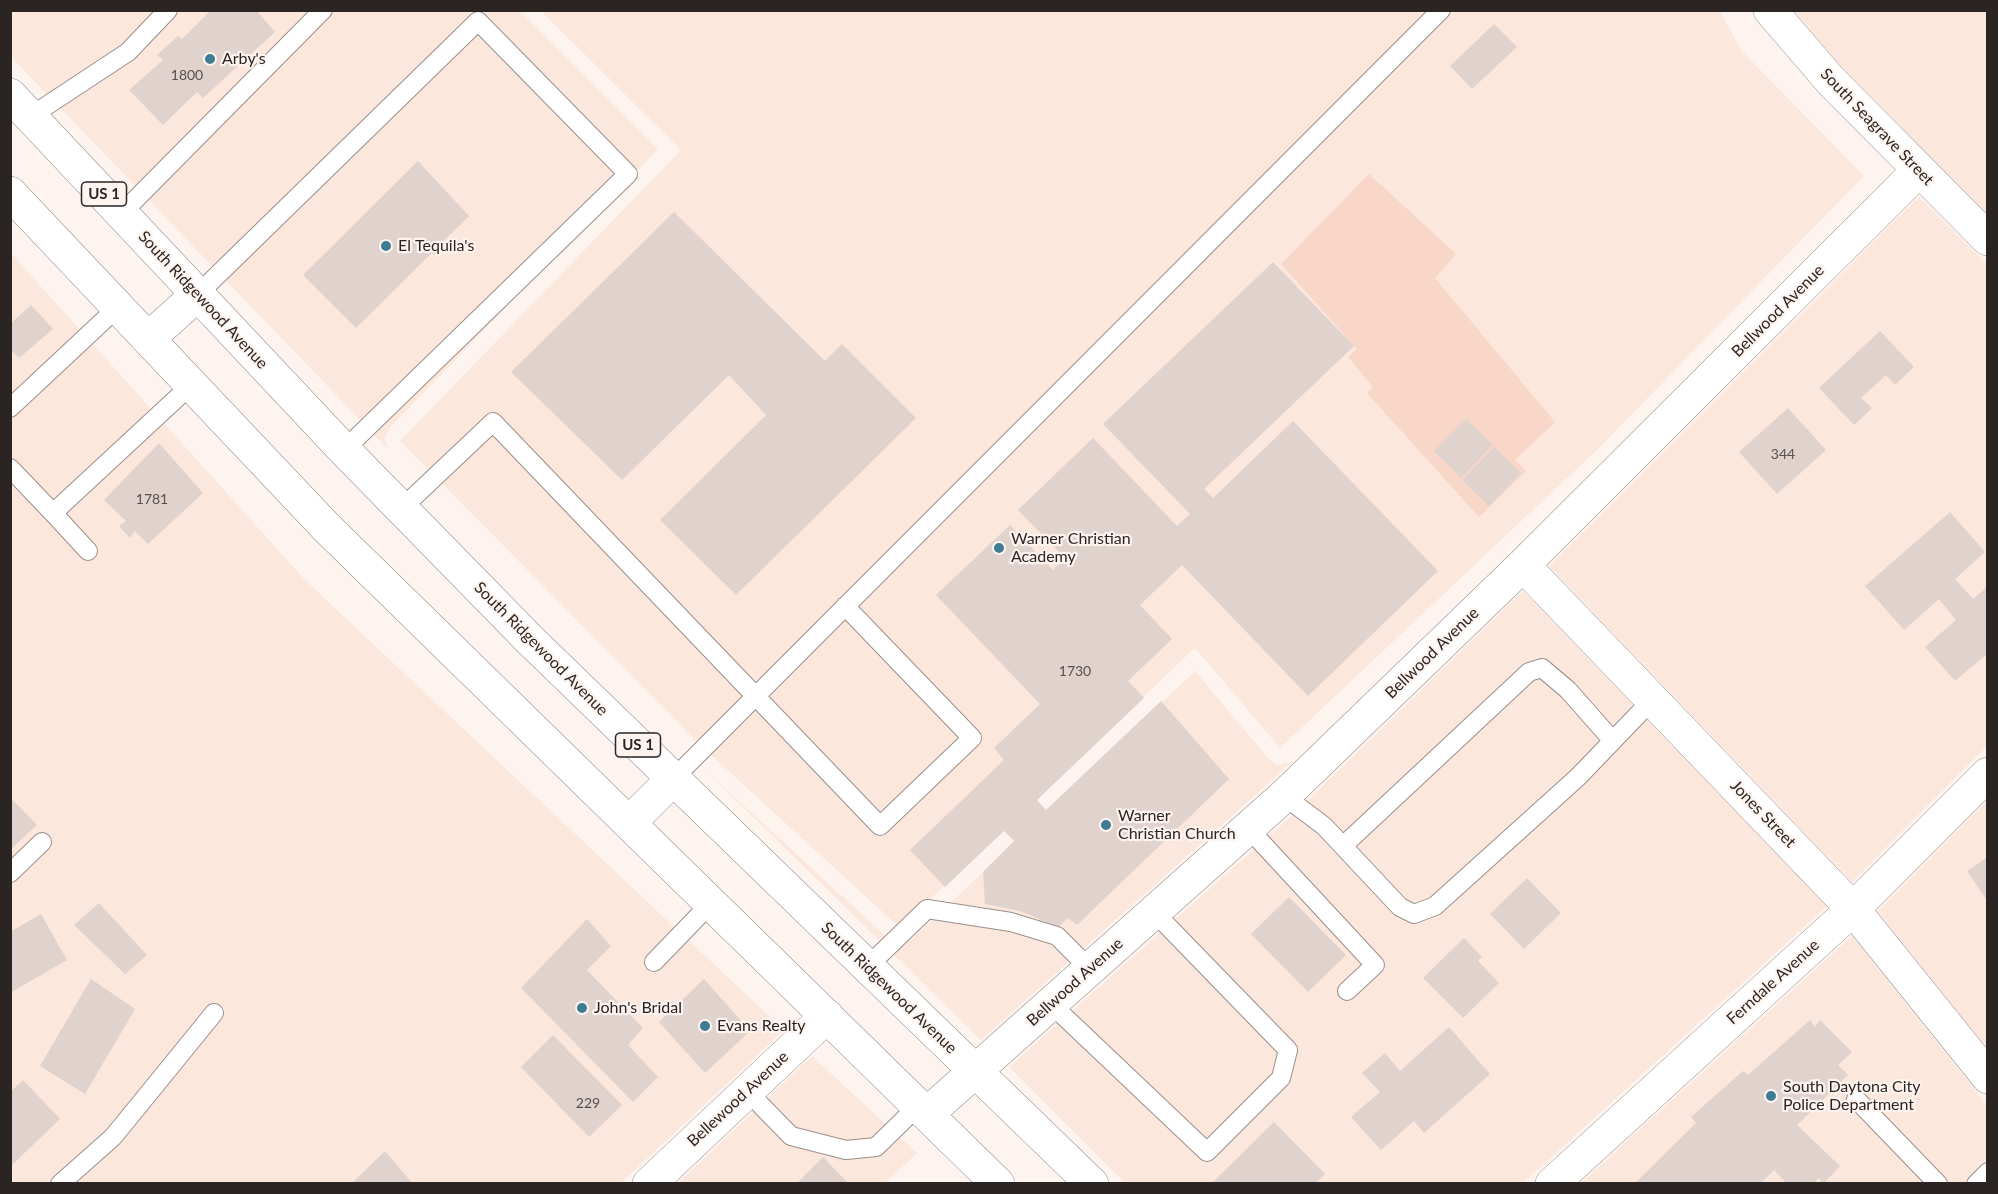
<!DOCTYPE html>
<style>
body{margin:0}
#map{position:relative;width:1998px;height:1194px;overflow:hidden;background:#fef4ef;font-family:Lato,sans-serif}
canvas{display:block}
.frame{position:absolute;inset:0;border:12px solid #2a2523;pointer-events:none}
</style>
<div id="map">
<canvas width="1998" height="1194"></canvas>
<div class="frame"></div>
</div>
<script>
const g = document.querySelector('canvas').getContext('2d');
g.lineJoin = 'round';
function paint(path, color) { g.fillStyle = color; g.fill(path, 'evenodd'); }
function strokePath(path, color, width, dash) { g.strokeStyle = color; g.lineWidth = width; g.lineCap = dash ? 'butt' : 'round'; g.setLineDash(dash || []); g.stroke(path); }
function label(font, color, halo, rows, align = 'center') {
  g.font = font + ' Lato,sans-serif'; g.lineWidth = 4.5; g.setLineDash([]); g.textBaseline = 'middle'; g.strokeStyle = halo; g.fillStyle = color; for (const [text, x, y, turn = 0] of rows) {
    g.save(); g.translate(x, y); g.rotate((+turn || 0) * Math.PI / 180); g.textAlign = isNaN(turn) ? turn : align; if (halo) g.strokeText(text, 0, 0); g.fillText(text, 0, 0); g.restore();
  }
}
paint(new Path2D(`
 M11,11h509l138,138 -269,280 -4,9 2,10 -376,-391z
 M541,11h1179l21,39 123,126 -265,272 -319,300 -85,-100 -295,280 -199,-182 -301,-305 281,-291z
 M1794,11h193v203l-144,-146z
 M1919,197l68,67v482l-135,136 -303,-316z
 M10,252l295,328 479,450 -163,153h-610z
 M1523,591l304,315 -304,277h-398l-116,-116 287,-255z
 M1195,671l74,88 8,6 14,-3 43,-41 -62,59 -291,260 -277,-271 187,172 10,4 9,-4z
 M1987,801v248l-109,-138z
 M1852,936l135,169v78l-407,1z
 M812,1056l105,97 -32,30 -208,1z`), '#fce7dd');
paint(new Path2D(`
 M1369,174l87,80 -21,24 120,144 -40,38 11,11 -47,46 -112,-124 6,-6 -25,-30 9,-8 -76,-85z`), '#f9d7c8');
paint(new Path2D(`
 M211,10h45l19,22 -72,66 -6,-6 -34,33 -34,-35 34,-30 -6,-5 21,-19 4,3z
 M1494,24l23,23 -45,42 -22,-23z
 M418,161l51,55 -113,112 -53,-53z
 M674,212l151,149 17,-17 74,74 -180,177 -76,-75 106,-105 -37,-40 -107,105 -111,-108z
 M1273,262l81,84 -150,143 9,9 80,-77 145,150 -130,125 -126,-131 -42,40 32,34 -44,42 16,17 -107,102 9,10 115,-109 68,78 -152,146 -9,-7 -10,9 -38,-16 -35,-7 -2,-32 31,-31 -10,-10 -59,56 -35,-37 94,-90 -10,-12 46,-44 -104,-109 74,-70 43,45 12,-12 -47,-48 75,-72 84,88 13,-12 -87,-90z
 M31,305l22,24 -34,29 -9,-9v-25z
 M1880,331l34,36 -19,18 -9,-10 -25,23 11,10 -18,17 -35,-37z
 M1788,408l38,42 -49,44 -38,-42z
 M1466,419l27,26 -32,33 -27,-27z
 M159,443l44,50 -55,51 -13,-13 -5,7 -11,-12 7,-5 -22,-21z
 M1494,447l27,26 -32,33 -27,-26z
 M1950,512l35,40 -30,27 18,20 15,-13v67l-33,28 -30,-34 31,-27 -17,-21 -35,31 -39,-44z
 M10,797l27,28 -27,25z
 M1988,857v45l-21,-31z
 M1527,878l34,35 -37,36 -34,-35z
 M1289,897l57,58 -38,37 -57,-58z
 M99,903l48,52 -22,19 -51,-49z
 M41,914l26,46 -57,33v-61z
 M587,919l24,27 -24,24 56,58 -15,17 30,32 -25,25 -112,-114z
 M1464,938l18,19 -4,4 21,22 -36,35 -40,-40z
 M91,979l44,30 -50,85 -45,-28z
 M704,979l46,52 -45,42 -46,-51z
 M1810,1020l5,7 5,-7 32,32 -14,13 10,10 -51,50 43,41 -17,18 -4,-6 -7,6h-25l-13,-14 -14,14 -10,-2 -1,2h-115l62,-61 -5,-6 52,-46 5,4z
 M1449,1027l41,47 -66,59 -10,-12 -33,29 -30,-33 29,-25 -18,-19 23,-20 15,18z
 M553,1035l69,70 -33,32 -68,-70z
 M23,1080l37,39 -50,48v-75z
 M1274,1122l51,52 -10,10h-104z
 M385,1151l28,33h-62z
 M823,1157l26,27h-53z`), '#e0d3cd');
const service = new Path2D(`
 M31,116l97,-64 40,-42
 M122,213l201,-203
 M198,294l280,-273 150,153 -284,276
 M10,408l108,-101
 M10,468l43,45 138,-128
 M401,509l92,-87 387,404 92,-88 -127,-132
 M53,513l35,38
 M673,779l768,-769
 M1284,796l40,30 76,81 14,7 21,-8 143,-129 75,-78
 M1248,828l127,137 -28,26
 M1344,845l185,-173 13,-4 26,22 45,51
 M10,873l32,-31
 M654,962l57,-59
 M867,967l60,-58 84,13 46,14 33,33
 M1051,1004l156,148 74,-74 7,-28 -134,-138
 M747,1091l44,45 55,14 30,-3 43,-42
 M1856,1099l82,85
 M60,1184l53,-47 101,-124
 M1976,1184l12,-12`);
const minor = new Path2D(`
 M1770,10l61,71 157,158
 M148,339l50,-45
 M1523,565l330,344 135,168
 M629,823l44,-44
 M927,1114l357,-318 239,-231 395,-394
 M649,1184l178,-168
 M1552,1184l301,-275 135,-135`);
const primary = new Path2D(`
 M10,95l334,355 186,190 562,544
 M10,193l317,335 671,656`);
strokePath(service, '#9b8f8a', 20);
strokePath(minor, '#9b8f8a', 34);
strokePath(primary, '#9b8f8a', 34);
strokePath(service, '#fff', 18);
strokePath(minor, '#fff', 33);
strokePath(primary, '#fff', 33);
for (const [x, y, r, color] of [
 [210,59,6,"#3f7b92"],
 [386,246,6,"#3f7b92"],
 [999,548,6,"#3f7b92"],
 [1106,825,6,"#3f7b92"],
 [582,1008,6,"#3f7b92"],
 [705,1026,6,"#3f7b92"],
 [1771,1096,6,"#3f7b92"]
]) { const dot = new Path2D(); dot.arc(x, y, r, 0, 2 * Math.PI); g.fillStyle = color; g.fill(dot); strokePath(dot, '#fef4ef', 2); }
label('14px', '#58504e', null, [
 ["1800",187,75],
 ["344",1783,454],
 ["1781",152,499],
 ["1730",1075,671],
 ["229",588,1103]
]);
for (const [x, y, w] of [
 [104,194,45],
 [638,745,45]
]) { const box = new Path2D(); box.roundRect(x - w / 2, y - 12, w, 24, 4.5); g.fillStyle = '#fef4ef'; g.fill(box); strokePath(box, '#2a2523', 1.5); }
label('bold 15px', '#2a2523', null, [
 ["US 1",104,194],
 ["US 1",638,745]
]);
label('16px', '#2a2523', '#fef4ef', [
 ["Arby's",222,59],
 ["El Tequila's",398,246],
 ["Warner Christian",1011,539],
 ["Academy",1011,557],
 ["Warner",1118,816],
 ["Christian Church",1118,834],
 ["John's Bridal",594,1008],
 ["Evans Realty",717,1026],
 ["South Daytona City",1783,1087],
 ["Police Department",1783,1105]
], 'left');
label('16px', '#2a2523', '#fef4ef', [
 ["South Seagrave Street",1877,127,46],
 ["South Ridgewood Avenue",203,300,47],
 ["Bellwood Avenue",1778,311,-45],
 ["South Ridgewood Avenue",541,649,45],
 ["Bellwood Avenue",1432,653,-44],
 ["Jones Street",1763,814,46],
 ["Bellwood Avenue",1075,982,-42],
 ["Ferndale Avenue",1773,982,-42],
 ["South Ridgewood Avenue",889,988,44],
 ["Bellewood Avenue",738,1099,-43]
]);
</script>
